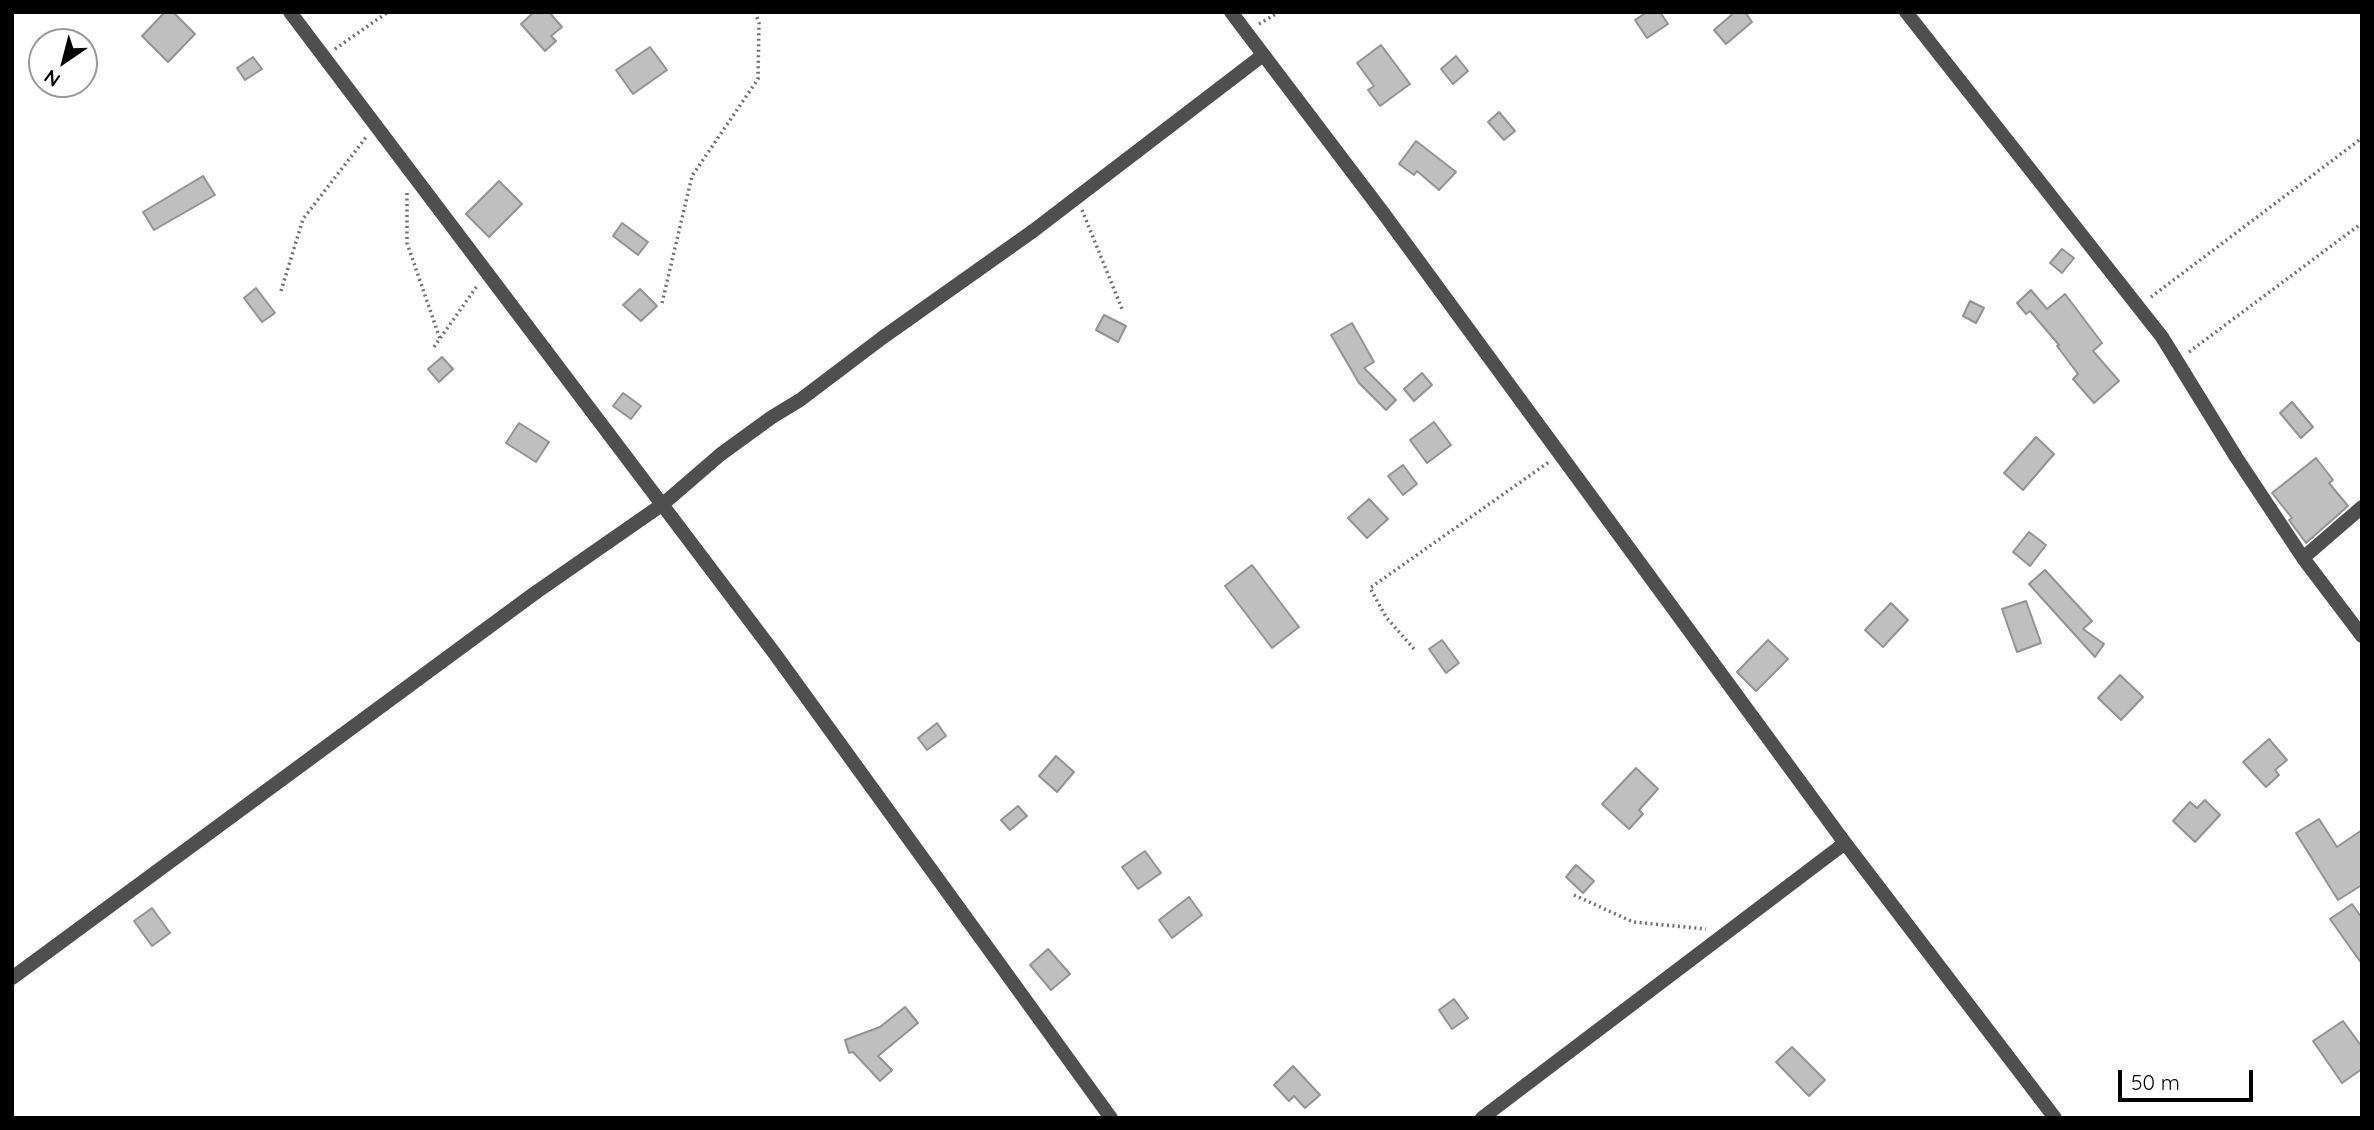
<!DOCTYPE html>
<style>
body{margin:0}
#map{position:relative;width:2374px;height:1130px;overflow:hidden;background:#fff;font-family:Quicksand,sans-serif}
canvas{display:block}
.frame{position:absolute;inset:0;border:14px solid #000;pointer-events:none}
.north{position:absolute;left:28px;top:28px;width:70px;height:70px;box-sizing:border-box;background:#fff;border:2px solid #999;border-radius:50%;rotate:215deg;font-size:19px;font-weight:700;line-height:28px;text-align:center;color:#000}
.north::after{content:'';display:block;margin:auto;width:24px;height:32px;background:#000;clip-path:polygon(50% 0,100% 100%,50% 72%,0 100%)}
.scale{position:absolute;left:2118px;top:1070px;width:135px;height:32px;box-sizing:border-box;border:4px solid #000;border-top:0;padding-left:9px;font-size:21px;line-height:24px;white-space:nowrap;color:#000;-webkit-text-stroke:5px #fff;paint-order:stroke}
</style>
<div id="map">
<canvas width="2374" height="1130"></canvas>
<div class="frame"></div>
<div class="north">N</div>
<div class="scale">50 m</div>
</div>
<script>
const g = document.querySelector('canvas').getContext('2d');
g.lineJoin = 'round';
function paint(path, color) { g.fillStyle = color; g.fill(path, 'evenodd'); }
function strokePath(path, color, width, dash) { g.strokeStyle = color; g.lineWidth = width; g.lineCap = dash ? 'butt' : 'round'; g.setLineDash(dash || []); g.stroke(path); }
const building = new Path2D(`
 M165,12h8l22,22 -27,28 -26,-26z
 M534,12h15l13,15 -11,9 5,5 -11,10 -24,-27z
 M1647,12h13l8,12 -21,14 -12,-18z
 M1735,12h10l7,10 -26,22 -12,-14z
 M1381,45l29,39 -30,22 -12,-16 6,-4 -17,-23z
 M650,47l17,23 -34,24 -17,-24z
 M1456,56l12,15 -15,13 -12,-15z
 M253,57l9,12 -17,11 -8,-12z
 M1499,112l16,19 -11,9 -16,-18z
 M1416,141l40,31 -17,18 -22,-19 -3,4 -15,-11z
 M203,176l12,19 -61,35 -11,-18z
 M499,181l23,23 -33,33 -23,-23z
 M622,223l26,19 -10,13 -25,-19z
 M2062,249l12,9 -12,15 -12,-10z
 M256,288l19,25 -13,9 -18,-24z
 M640,289l17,17 -16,15 -18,-16z
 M2031,290l16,19 18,-15 37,49 -9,8 26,30 -25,22 -21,-24 5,-5 -21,-28 2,-1 -29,-34 -4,3 -9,-11z
 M1970,301l14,7 -8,15 -13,-7z
 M1104,315l22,11 -8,16 -22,-12z
 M1352,323l22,39 -10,6 32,32 -10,10 -27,-27 -28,-48z
 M442,357l11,12 -14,13 -11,-13z
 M1422,373l10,12 -18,16 -10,-12z
 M623,393l18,13 -10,13 -18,-13z
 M2292,402l21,25 -12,11 -21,-25z
 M1434,422l17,23 -24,18 -17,-23z
 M519,423l30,19 -13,20 -30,-19z
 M2036,437l18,17 -31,36 -19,-17z
 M2316,458l17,22 -4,3 19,23 -42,37 -17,-23 3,-2 -20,-25z
 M1403,465l14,19 -14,11 -15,-19z
 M1369,499l19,20 -21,19 -19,-20z
 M2029,532l17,13 -16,21 -17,-14z
 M1252,565l47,62 -27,21 -47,-62z
 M2045,570l47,51 -9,8 21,15 -9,13 -66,-73z
 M2026,601l15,42 -24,9 -15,-43z
 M1891,603l17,17 -25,27 -18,-17z
 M1442,640l17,23 -13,10 -17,-24z
 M1768,640l20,19 -32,32 -19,-19z
 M2120,675l23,22 -22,23 -23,-22z
 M937,723l9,13 -19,14 -9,-12z
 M2269,739l18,21 -12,10 4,5 -13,12 -23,-25z
 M1056,756l18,16 -17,20 -18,-16z
 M1636,768l22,21 -19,21 4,4 -14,15 -27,-25z
 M2205,800l15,15 -25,27 -22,-21 17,-19 7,6z
 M1018,806l9,10 -17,14 -9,-10z
 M2319,819l18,28 25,-17v55l-24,15 -42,-67z
 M1145,851l16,22 -23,16 -16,-22z
 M1576,865l18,16 -11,12 -17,-16z
 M1189,897l13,18 -30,23 -13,-18z
 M2352,904l10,14v46l-32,-45z
 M152,908l18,25 -18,13 -18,-25z
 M1048,949l22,25 -19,16 -21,-25z
 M1454,999l14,19 -16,11 -13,-19z
 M905,1007l13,16 -40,33 14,14 -12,11 -27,-29 -4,1 -4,-13 35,-13z
 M2343,1021l19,26v22l-20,14 -29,-42z
 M1792,1047l33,33 -16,16 -33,-34z
 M1293,1066l27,29 -15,13 -11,-12 -5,5 -15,-16z`);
paint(building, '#bfbfbf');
strokePath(building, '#939393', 2);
strokePath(new Path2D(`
 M1259,24l20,-12
 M335,49l53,-37
 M407,193v50l33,96
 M1082,210l40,99
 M281,291l22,-72 64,-83
 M2151,297l211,-159
 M662,303l30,-127 66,-97 1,-56 -4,-11
 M434,347l43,-61
 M2189,352l173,-129
 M1414,649l-28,-32 -16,-29 179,-126
 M1574,895l59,27 73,7`), '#717171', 3.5, [2, 3.5]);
strokePath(new Path2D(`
 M290,12l485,642 336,464
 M1231,12l153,202 461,629 210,275
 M1906,12l256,325 74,120 67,101 59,78
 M2303,558l59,-51
 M12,978l523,-385 128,-89 58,-50 51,-37 28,-17 82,-62 151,-107 230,-176
 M1482,1118l363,-275`), '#4f4f4f', 14);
</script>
